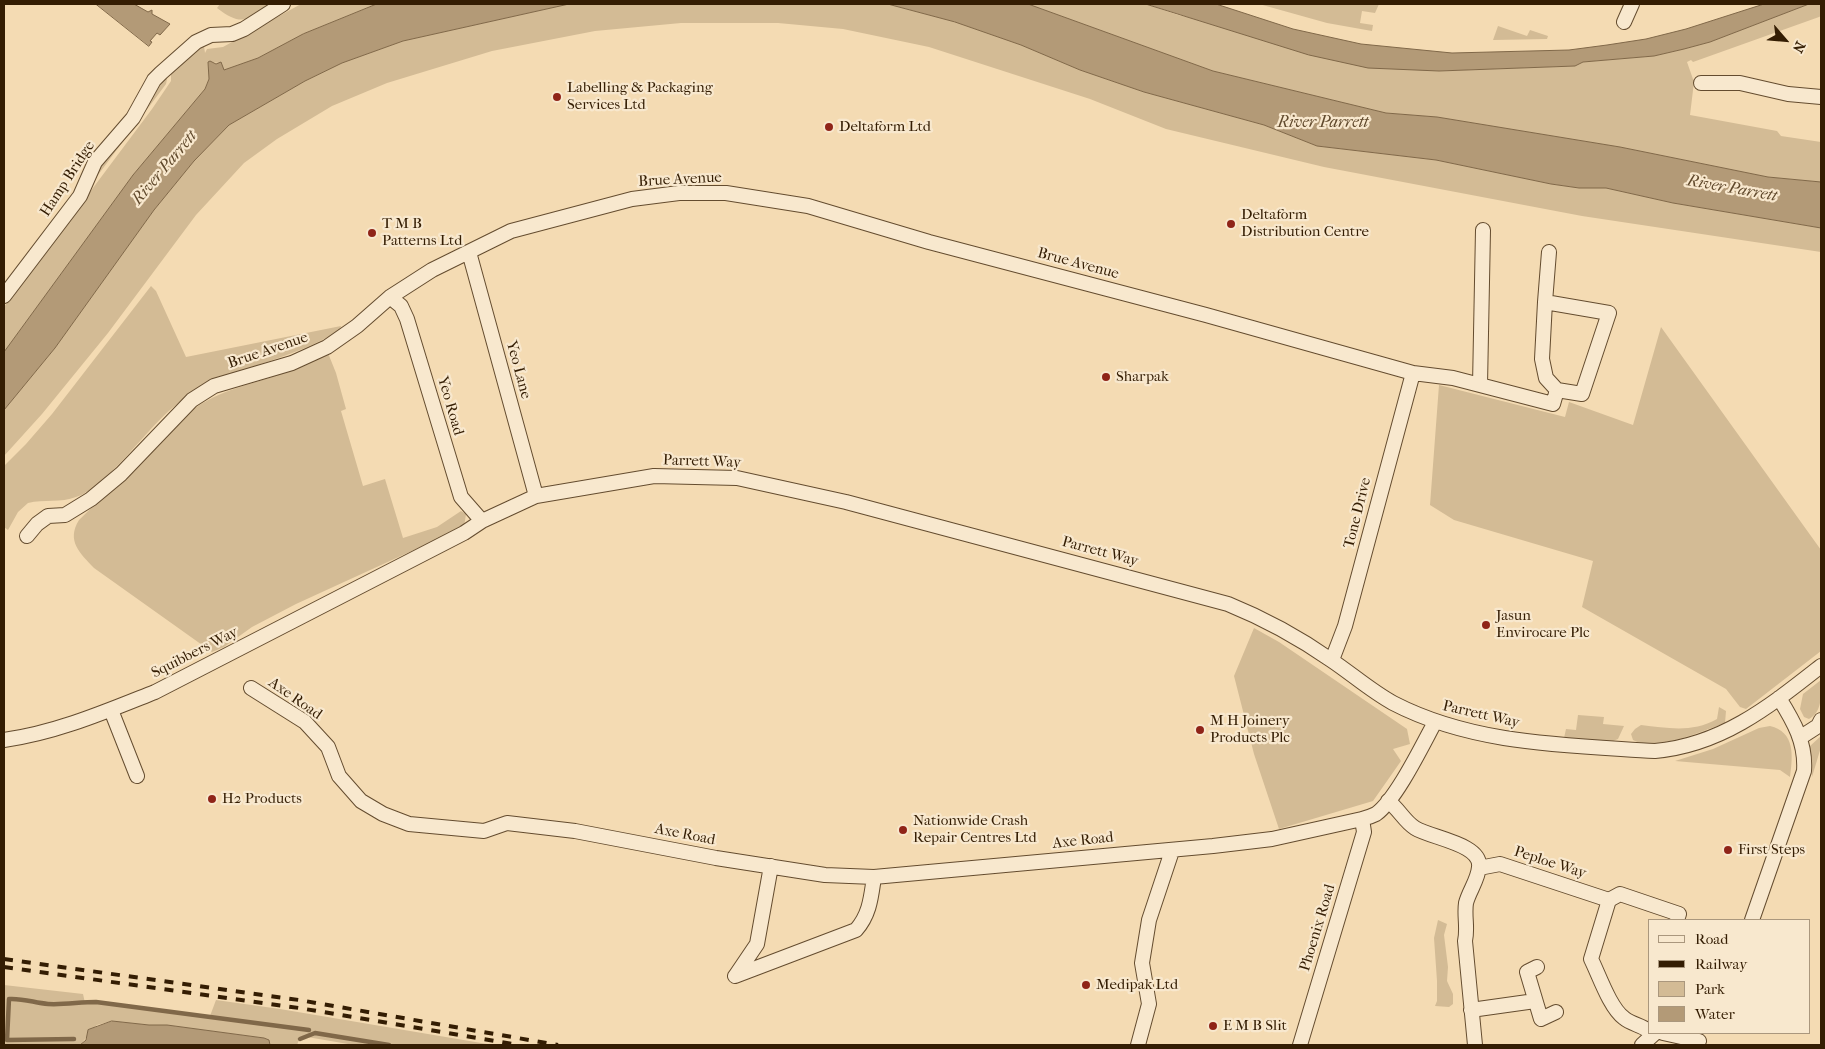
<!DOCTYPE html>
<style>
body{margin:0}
#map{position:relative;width:1825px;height:1049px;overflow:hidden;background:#f4dbb3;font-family:"IM FELL French Canon",serif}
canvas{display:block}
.frame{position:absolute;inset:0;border:5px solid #341d03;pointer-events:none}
.legend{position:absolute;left:1648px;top:919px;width:162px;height:115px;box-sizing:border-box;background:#f8e8ce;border:1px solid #aa977d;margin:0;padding:6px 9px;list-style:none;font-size:15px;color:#341d03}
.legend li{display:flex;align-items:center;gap:10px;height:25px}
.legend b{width:25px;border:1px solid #aa977d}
.north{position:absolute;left:1760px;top:15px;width:50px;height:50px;-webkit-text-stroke:4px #f8e8ce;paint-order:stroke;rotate:117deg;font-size:14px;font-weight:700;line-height:20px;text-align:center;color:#341d03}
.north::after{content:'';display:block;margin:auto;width:18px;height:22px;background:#341d03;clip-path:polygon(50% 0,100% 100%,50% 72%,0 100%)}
</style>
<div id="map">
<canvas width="1825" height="1049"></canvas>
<div class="frame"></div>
<ul class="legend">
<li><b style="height:6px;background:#f8e8ce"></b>Road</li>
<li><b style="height:6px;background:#341d03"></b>Railway</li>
<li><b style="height:14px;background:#d3bb95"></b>Park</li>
<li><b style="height:14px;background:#b39a77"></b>Water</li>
</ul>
<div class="north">N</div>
</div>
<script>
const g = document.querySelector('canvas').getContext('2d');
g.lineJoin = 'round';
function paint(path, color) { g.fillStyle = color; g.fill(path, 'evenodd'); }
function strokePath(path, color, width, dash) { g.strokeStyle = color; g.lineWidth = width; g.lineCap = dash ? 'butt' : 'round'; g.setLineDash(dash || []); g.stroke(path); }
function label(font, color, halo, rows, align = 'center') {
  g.font = font + ' "IM FELL French Canon",serif'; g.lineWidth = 4.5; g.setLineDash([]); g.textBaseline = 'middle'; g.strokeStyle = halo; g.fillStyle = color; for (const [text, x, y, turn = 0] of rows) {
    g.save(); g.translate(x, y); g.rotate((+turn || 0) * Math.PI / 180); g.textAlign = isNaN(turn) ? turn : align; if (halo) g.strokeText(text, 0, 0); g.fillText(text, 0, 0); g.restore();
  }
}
paint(new Path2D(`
 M220,4h54c-24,15 -32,24 -57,4z
 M301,4h76l-74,30 -45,24 -34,12 -3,-7 -13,-1 1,17 -4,10 -72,86 -129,177v-45l148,-198 19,-28v-8l25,-23 8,-4 1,7 2,-4 16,-2z
 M569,4h319l67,18 66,23 59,25 64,22 120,33 53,21 119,14 115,24 28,4h27l67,15 148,25v24l-239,-36 -258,-49 -158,-38 -76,-30 -161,-52 -86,-18 -65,-6h-97l-86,8 -103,20 -105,32 -55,23 -55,33 -33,24 -48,52 -88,118 -66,81 -38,42v-46l51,-62 99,-138 40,-49 35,-36 76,-44 37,-18 61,-22z
 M1028,4h118l32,11 261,56 136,-5 8,-4 71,-6 30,-7 26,-7 99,-38h12v12l-2,1 -126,45 -2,-2 -4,2 7,20 -4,33 87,16 4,5 40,6v40l-53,-5 -148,-30 -183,-30 -51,-4 -173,-42z
 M1259,4h120l-4,9 -13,-2 -2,12 13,2 -1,6 -45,-8z
 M1498,26l29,10 3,-6 18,6 -1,3 -54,1z
 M168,74l-2,10 -74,99 4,-10z
 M151,286l5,5 30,66 155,-31 -1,4c-44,28 -97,35 -142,60 -36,19 -59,56 -88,83 -10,9 -21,20 -34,24 -15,6 -32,2 -48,6l-10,9 -10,18 -4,-3v-61l22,-22 26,-30z
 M1661,327l160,223v101l-75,58 -6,-2 -14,-18 -144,-82 11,-46 -139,-41 -24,-15 9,-120 126,32 4,-15 64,23z
 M328,353l8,20 10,36 -5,2 22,75 22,-7 18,59 34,-11 24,-16 5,3 -2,13 -168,77 -44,23 -28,20 -12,5 -118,-84c-14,-15 -28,-27 -15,-48l109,-107c35,-26 62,-27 101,-42 13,-5 26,-12 39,-18z
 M1254,628l25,14 128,87 3,15 -17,5 8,12 -28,40 -94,28 -25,-75 -20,-78z
 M1821,680c0,13 2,32 -12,39l-5,-2 -4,-8 3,-15z
 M1719,707l7,4 -1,12c-22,8 -70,29 -92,17l-2,-6 4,-5 6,-4c27,3 51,8 76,-6z
 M1578,715l26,2 -1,7 21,2 -6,13 -5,2 -49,-3 2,-9 10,1z
 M1770,726c25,6 23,29 20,51l-10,-7 -105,-9 38,-12 46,-21z
 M1821,736v11l-9,30 -2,-31z
 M1438,920l9,4 -3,11 4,32 -1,14 6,13v10l-4,3 -14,-1 2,-5v-20l-3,-43z
 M4,985l79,9 2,9 11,-1 114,14 6,-16 64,9 213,36h-139l-47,-8 -8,3 -2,5h-27l-1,-5 -5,-2 -97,-13h-18l-37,-4 -15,4 -17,20h-76z`), '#d3bb95');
const water = new Path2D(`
 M96,4h38l14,8 4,-2v4l18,10 -10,11 -3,-2 -7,8 2,1 -3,4z
 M377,4h192l-166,37 -61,22 -37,18 -76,44 -35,36 -40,49 -99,138 -51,62v-58l129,-177 72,-86 4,-10 -1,-17 2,-1 6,3 5,-2 3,8 34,-12 45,-24z
 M888,4h140l185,67 173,42 51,4 183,30 148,30 53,5v46l-148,-25 -67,-15h-27l-28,-4 -115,-24 -119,-14 -53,-21 -120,-33 -64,-22 -59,-25 -66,-23z
 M1146,4h70l77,25 68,15 91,9 117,-3 38,-5 39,-6 40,-10 78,-25h45l-99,38 -26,7 -30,7 -71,6 -8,4 -136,5 -71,-3 -59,-13z
 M112,1021l37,4h18l97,13 5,2 1,5h-190l6,-5 2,-10z`);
paint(water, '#b39a77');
strokePath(water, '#806849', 1);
strokePath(new Path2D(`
 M74,1039l-67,1 2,-41c14,-1 26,4 39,5 16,1 32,-2 48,-2l213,28
 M300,1039l15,-6 74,12`), '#806849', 4.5);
const street = new Path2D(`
 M1624,22l8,-18
 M1701,83h39l48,11 33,3
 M469,252l67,244
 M4,296l76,-100 15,-34 38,-44 21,-38 7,-7 35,-31 15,-7 21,-1 12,-5 39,-25
 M390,297l11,9 6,13 54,178 21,24
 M1545,302l-3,57 4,19 11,12
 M1480,385l3,-155
 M27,536l10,-12 11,-8 17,-1 26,-16 30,-25 71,-74 22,-14 78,-23 35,-16 30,-21 33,-29 42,-27 79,-39 121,-32 47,-6h47l82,13 121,36 277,73 207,58 40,5 100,26 4,-14 25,4 27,-81 -64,-11 4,-50
 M1332,660l13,-34 68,-253
 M251,688l54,34 23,25 11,29 22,25 22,13 26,10 75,7 23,-8 68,8 141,27 109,17 49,2 339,-31 59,-7 90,-20c4,-1 10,-3 14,-5 20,-14 47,-70 59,-92
 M111,710l26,66
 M1801,737l17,-11 3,-6
 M4,740c52,-7 103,-29 151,-48l309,-159 18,-12 54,-25 118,-20 83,2 109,24 382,102c37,15 70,33 103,56 21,14 40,31 62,43 81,42 173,42 262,48 67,-6 115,-45 166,-85
 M1388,801c11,8 16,20 27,27 16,10 67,16 64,39 -1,13 -10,24 -13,36 -2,13 2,25 -1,38l10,104
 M1479,868l21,-4 109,36 -18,59c8,16 19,49 33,59 7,6 17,7 25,13
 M1609,900l11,-6 59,20 -2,6
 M1752,920l52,-149c2,-28 -10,-49 -25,-73
 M1537,967l-10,5 14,47 15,-7
 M736,975l21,-31 14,-78
 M735,976l121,-46c14,-16 15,-33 18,-53
 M1471,1010l64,-9
 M1663,1033l36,8
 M1138,1045l11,-41 -7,-41 7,-43 23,-69
 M1300,1045l64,-213 -2,-13
 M1642,1045l13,-12`);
strokePath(street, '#644c2f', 16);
strokePath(street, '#f8e8ce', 14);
strokePath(new Path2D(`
 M4,959l295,41 259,45
 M4,967l295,41 220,37`), '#341d03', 4, [9, 9]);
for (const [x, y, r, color] of [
 [557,97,5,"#8f2418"],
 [829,127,5,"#8f2418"],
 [1231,224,5,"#8f2418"],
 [372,233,5,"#8f2418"],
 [1106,377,5,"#8f2418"],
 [1486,625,5,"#8f2418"],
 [1200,730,5,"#8f2418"],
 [212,799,5,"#8f2418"],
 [903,830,5,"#8f2418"],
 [1728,850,5,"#8f2418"],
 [1086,985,5,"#8f2418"],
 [1213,1026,5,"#8f2418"]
]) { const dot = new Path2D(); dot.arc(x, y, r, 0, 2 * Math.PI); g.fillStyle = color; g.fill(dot); strokePath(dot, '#f8e8ce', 2); }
label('15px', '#341d03', '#f8e8ce', [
 ["Labelling & Packaging",567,88],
 ["Services Ltd",567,105],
 ["Deltaform Ltd",839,127],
 ["Deltaform",1241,215],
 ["Distribution Centre",1241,232],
 ["T M B",382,224],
 ["Patterns Ltd",382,241],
 ["Sharpak",1116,377],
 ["Jasun",1496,616],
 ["Envirocare Plc",1496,633],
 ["M H Joinery",1210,721],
 ["Products Plc",1210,738],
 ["H2 Products",222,799],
 ["Nationwide Crash",913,821],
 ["Repair Centres Ltd",913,838],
 ["First Steps",1738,850],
 ["Medipak Ltd",1096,985],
 ["E M B Slit",1223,1026]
], 'left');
label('15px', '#341d03', '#f8e8ce', [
 ["Hamp Bridge",68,179,-57],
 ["Brue Avenue",680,180,-3],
 ["Brue Avenue",1078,264,15],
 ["Brue Avenue",268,351,-19],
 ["Yeo Lane",518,370,75],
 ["Yeo Road",450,406,74],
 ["Parrett Way",702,462,2],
 ["Tone Drive",1358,513,-76],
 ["Parrett Way",1100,552,15],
 ["Squibbers Way",195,653,-27],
 ["Axe Road",295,699,35],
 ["Parrett Way",1481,715,13],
 ["Axe Road",685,835,11],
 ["Axe Road",1083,841,-6],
 ["Peploe Way",1550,863,18],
 ["Phoenix Road",1318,928,-73]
]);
label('italic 16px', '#60492c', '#f8e8ce', [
 ["River Parrett",1323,123],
 ["River Parrett",165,168,-50],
 ["River Parrett",1732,189,10]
]);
</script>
